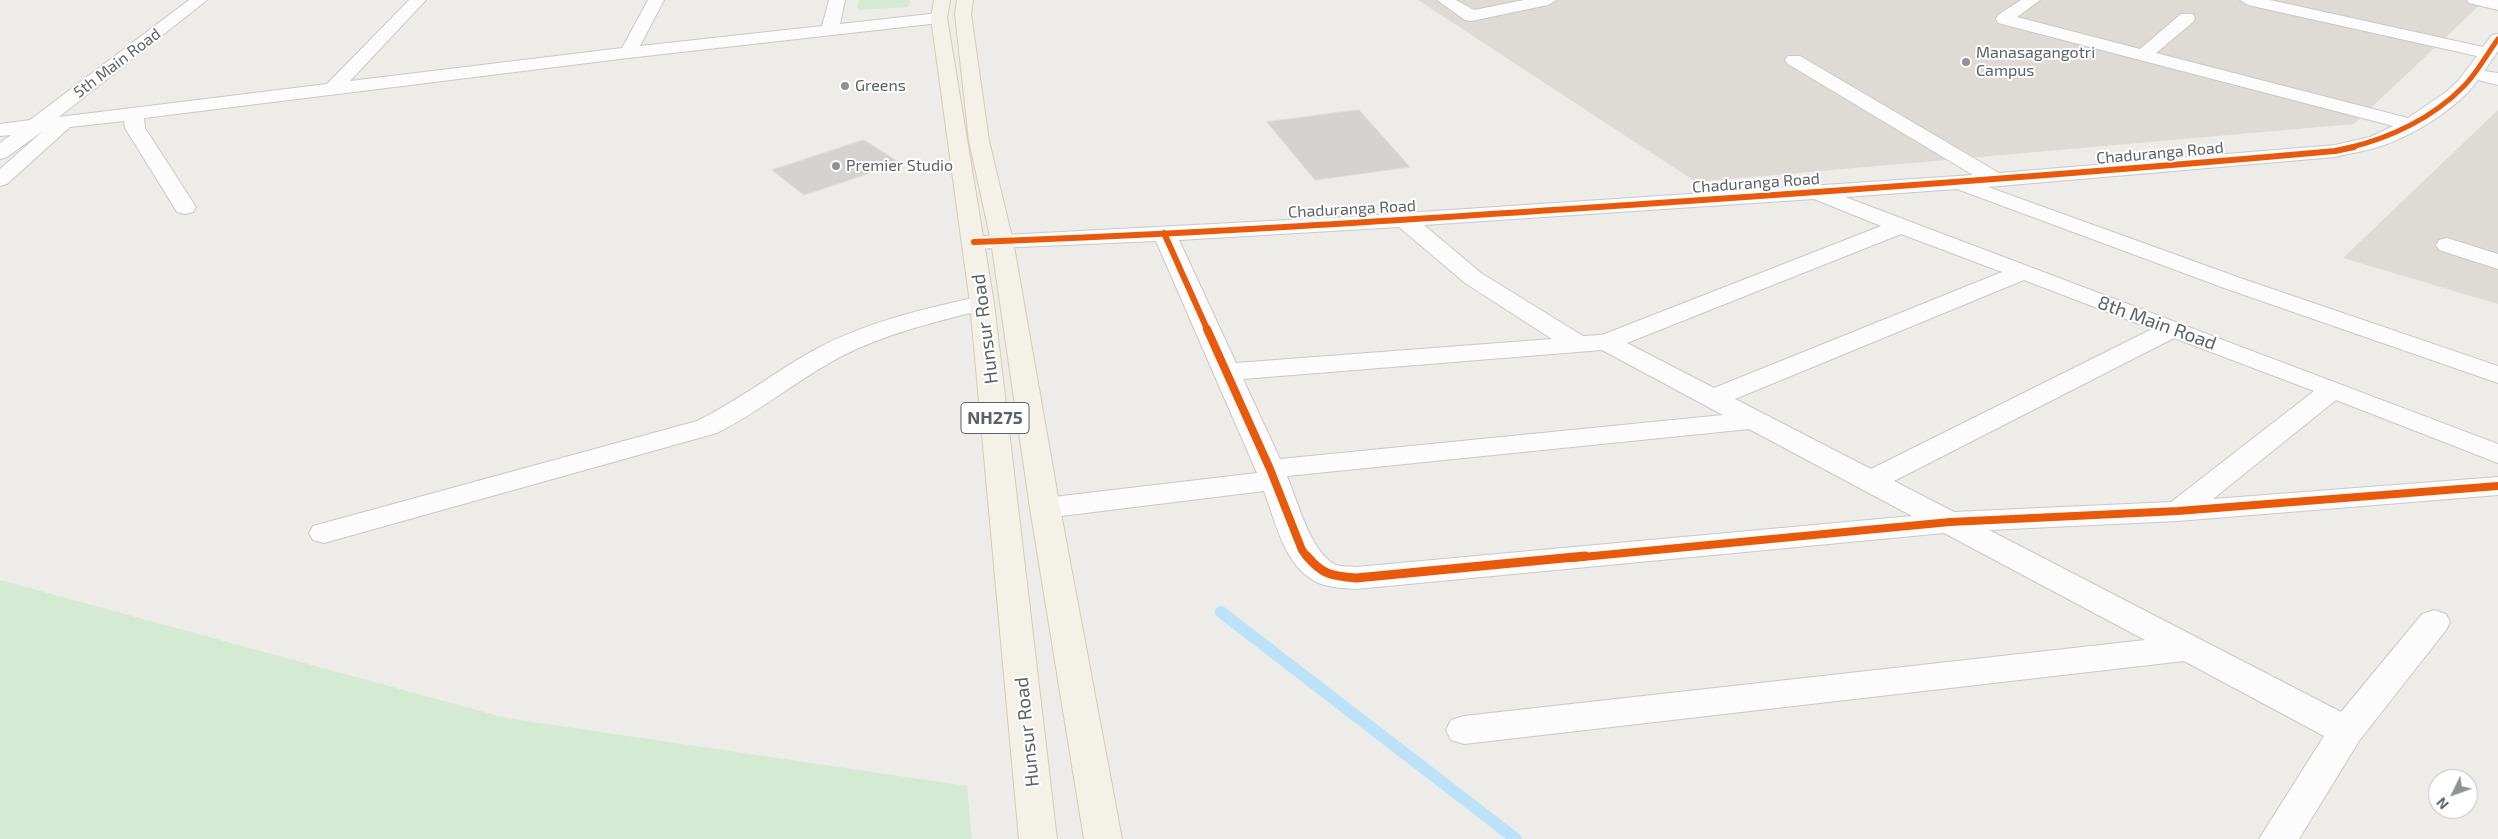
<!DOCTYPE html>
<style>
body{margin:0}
#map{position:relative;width:2498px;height:839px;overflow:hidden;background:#edece8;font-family:"Exo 2",sans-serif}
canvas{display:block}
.north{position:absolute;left:2428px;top:769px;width:50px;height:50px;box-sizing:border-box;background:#fff;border:1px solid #bec0c2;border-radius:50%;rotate:228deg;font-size:14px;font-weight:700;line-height:20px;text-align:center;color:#5d6267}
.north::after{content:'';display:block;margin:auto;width:18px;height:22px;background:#8f9294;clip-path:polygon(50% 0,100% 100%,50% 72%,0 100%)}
</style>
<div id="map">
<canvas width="2498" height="839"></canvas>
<div class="north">N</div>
</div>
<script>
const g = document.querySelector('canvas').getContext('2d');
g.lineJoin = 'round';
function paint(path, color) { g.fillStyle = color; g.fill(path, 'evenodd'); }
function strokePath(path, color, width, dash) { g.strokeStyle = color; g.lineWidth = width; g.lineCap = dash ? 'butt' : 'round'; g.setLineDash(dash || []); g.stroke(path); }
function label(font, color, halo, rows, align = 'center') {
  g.font = font + ' "Exo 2",sans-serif'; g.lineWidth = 4; g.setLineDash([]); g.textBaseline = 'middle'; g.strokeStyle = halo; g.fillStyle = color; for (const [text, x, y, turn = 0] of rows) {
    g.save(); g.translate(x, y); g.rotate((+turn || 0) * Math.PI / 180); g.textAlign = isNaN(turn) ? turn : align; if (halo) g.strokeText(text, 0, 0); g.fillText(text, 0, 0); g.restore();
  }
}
paint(new Path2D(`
 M1418,0h1067l-131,124 -658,58z
 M2498,110v194l-155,-46z`), '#dedbd6');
paint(new Path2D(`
 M859,0h51l-2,7 -51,3z
 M0,580l506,138 461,68 5,53h-972z`), '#d5ead2');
strokePath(new Path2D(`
 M1221,612l295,227`), '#bbe2f8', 12);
const building = new Path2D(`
 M1359,110l51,57 -95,13 -48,-58z
 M864,140l36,23 -96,32 -32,-25z`);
paint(building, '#d4d3d1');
strokePath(building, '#dddbd7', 1);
const minor = new Path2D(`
 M189,0h18l-148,117 268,-33 82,-84h17l-76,81 272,-33 26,-48h16l-24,46 182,-20 7,-26h16l-5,24 99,-11 6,1 2,4 -2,4 -6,1 -311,35 -484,60 1,10 51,79 -3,5 -8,2 -8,-2 -3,-5 -49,-79 -1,-7 -54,6 -63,57 -7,2v-17l43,-38 -36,26 -7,2v-16l11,-8 -11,1v-12l30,-4z
 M1437,0h19l18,10 50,-10h32l-8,5 -77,16 -6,-1z
 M2021,0h19l-23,17 123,32 41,-35h12l2,4 -2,4 -37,31 252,65 38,-26 12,-11 19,-25 -229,-51 -8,-5h30l213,47 9,-12 6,-1v17l-14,20 14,2v12l-20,-5c-19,27 -64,55 -94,65 -16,6 -33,8 -49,12l-347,30 255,92 255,87v17l-271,-94 -270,-100 -112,8 653,247v19l-162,-63 -123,99 285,-22v18l-320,26 -189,9 352,182 81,-98 12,-4 12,4 4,8 -4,8 -87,111 -60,98h-40l65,-103 -140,-75 -720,83 -13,-4 -5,-10 5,-10 13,-4 681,-76 -201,-107 -588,56c-11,-1 -24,-1 -35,-5 -36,-14 -45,-61 -57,-93l-219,27 -11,-3 -4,-7 4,-7 11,-3 212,-25 -101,-232 -182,8 -8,-2 -3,-5 3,-5 380,-20 627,-42 -185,-111 -3,-4 3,-4h12l199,117 336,-28 35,-8 23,-11 -395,-103 -2,-4 2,-4zM1814,199l67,27 -279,109 -19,1 -102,-63 -57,-48zM1399,227l66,56 87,56 -316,24 -57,-123zM1901,234l101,38 -288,116 -87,-45zM2024,280l128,49 -281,140 -136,-70zM2174,338l140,53 -143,111 -217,10 -60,-31zM1602,350l121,65 -443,44 -37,-80zM1749,429l163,87 -556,51c-6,-1 -14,0 -20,-2 -26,-13 -38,-63 -49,-89z
 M2467,0h31v10l-29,-7z
 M2447,238l51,16v15l-59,-19 -3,-5 3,-5z
 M982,296l9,2 3,5 -3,5c-53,13 -105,25 -153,50 -42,23 -79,54 -121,75l-393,110 -11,-3 -4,-7 4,-7 384,-105c43,-21 80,-51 121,-73 51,-27 109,-40 164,-52z`);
const major = new Path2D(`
 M934,0h16l-3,18 47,285 63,536h-38l-49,-536 -39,-285z
 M957,0h16l-2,14 18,127 24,100 47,267 62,331h-38l-54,-331 -39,-267 -22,-100 -14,-127z`);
strokePath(minor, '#c9c9c8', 2);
strokePath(major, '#d6ccb4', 2);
paint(minor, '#fcfcfc');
paint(major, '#f3f1e8');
strokePath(new Path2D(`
 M2348,148c42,-10 85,-30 116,-62 13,-13 23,-32 34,-47`), '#e8590c', 5);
strokePath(new Path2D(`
 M1164,233l44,98
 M974,242c199,-7 397,-20 595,-33 256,-17 511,-35 766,-58l19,-4`), '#e8590c', 6);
strokePath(new Path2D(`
 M1207,329l63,140 32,81 6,8
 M1572,558l378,-36 228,-11 320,-25`), '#e8590c', 8);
strokePath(new Path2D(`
 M1307,556c15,19 26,20 49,22l229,-22`), '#e8590c', 9);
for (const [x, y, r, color] of [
 [1966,62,5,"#8f9294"],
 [845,86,5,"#8f9294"],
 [836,166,5,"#8f9294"]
]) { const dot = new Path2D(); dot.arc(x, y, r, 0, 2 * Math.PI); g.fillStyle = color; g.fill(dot); strokePath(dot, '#fff', 2); }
label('16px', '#5d6267', '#fff', [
 ["Manasagangotri",1976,53],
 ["Campus",1976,71],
 ["Greens",855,86],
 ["Premier Studio",846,166]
], 'left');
label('16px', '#5d6267', '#fff', [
 ["5th Main Road",117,63,-37],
 ["Chaduranga Road",2160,153,-5],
 ["Chaduranga Road",1756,183,-4],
 ["Chaduranga Road",1352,209,-3]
]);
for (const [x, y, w] of [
 [995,418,68]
]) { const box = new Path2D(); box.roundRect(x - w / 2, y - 15.5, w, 31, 4); g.fillStyle = '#fff'; g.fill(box); strokePath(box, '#5d6267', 1); }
label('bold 18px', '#5d6267', null, [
 ["NH275",995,418]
]);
label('19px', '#5d6267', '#fff', [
 ["8th Main Road",2157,323,20],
 ["Hunsur Road",985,329,-97],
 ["Hunsur Road",1027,732,-96]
]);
</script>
